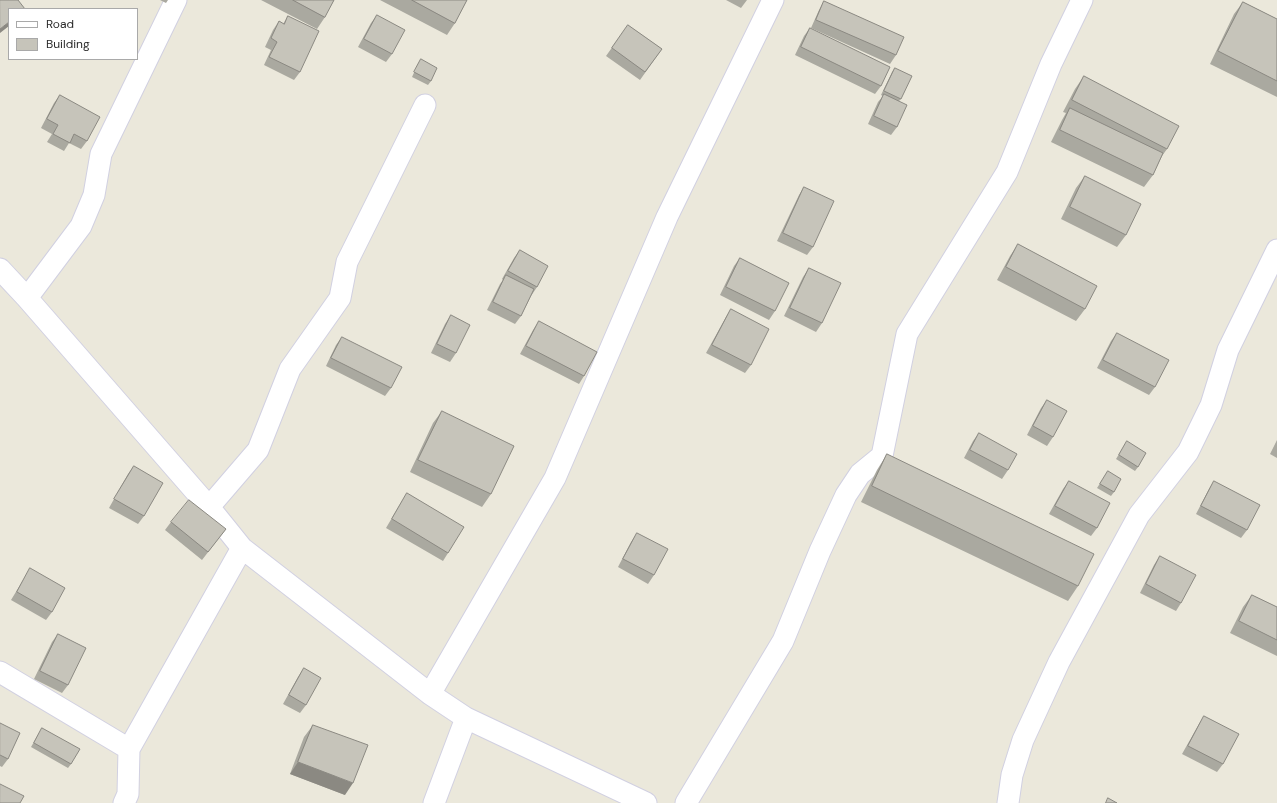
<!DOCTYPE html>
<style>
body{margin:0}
#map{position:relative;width:1277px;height:803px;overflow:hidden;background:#ebe8db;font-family:"DM Sans",sans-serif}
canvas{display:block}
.legend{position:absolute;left:8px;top:8px;width:130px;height:52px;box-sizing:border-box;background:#fff;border:1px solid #a9a9a9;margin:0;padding:5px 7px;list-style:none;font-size:12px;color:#292929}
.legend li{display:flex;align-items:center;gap:8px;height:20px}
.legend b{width:20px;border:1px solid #a9a9a9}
</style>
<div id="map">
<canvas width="1277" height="803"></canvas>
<ul class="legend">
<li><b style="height:5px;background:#fff"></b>Road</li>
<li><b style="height:11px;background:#c6c4ba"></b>Building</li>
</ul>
</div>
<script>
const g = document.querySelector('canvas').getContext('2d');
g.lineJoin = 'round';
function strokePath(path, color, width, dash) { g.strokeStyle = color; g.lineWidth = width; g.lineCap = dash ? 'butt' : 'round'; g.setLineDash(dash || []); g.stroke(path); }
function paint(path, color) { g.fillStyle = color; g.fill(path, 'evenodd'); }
const street = new Path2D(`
 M0,269l27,29 182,209 33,41 188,146 36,24 180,85
 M27,298l54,-72 13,-31 7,-41 75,-154
 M209,507l49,-57 32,-81 50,-71 7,-36 78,-157
 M0,672l129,77
 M430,694l125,-216 112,-261 106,-217
 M124,803l4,-9 1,-45 113,-201
 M434,803l32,-85
 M686,803l97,-162 37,-90 26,-56 14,-21 22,-18 25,-122 100,-162 44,-108 31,-64
 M1008,803l4,-28 11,-35 36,-78 80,-147 49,-63 23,-47 17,-55 49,-100`);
strokePath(street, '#d1d0e1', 23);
strokePath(street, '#fff', 21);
paint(new Path2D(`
 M160,0h8l-2,3z
 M261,0h73l-9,17 -8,12z
 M380,0h87l-12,23 -8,12z
 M726,0h21l-6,8z
 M824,1l72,54 -6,9 -79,-36 8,-18z
 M1243,2l34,17v78l-67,-33 24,-50z
 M377,15l15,39 -6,8 -28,-15 13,-24z
 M288,16l12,56 -6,8 -30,-15 7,-15 -6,-3 8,-17 6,-9 4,3z
 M628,25l34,24 -22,31 -34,-24z
 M810,28l71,58 -6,8 -80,-39 9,-19z
 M421,59l10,22 -3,4 -16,-8 6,-13z
 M895,68l6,31 -2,2 -2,26 -6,8 -23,-11 10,-22 5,-6 -2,-1 11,-23z
 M1084,76l83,73 -5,7 -9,19 -9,12 -93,-45 11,-22 4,-7 -3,-1 12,-23z
 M60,95l27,46 -6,8 -12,-6 -5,8 -17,-9 5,-8 -11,-6 13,-25z
 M1085,176l41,59 -9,12 -56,-28 15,-31z
 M804,187l9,60 -6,8 -30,-14 22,-46z
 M1018,244l67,65 -9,12 -79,-41 13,-24z
 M520,250l17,37 -6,9 -10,20 -6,8 -28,-14 13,-26 3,-4 -1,-1 12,-21z
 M740,258l35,53 -6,9 -49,-25 14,-29z
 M809,268l13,55 -6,9 -32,-16 19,-39z
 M731,309l20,56 -6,8 -39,-20 20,-36z
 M451,315l5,38 -6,9 -19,-9 14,-29z
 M539,321l45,55 -5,8 -59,-30 13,-24z
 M1117,333l38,54 -6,8 -52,-27 14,-27z
 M342,337l49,51 -6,8 -59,-30 10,-21z
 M1047,400l6,37 -6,9 -20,-11 14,-27z
 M442,411l49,83 -9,13 -72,-35 23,-49z
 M979,433l29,37 -6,9 -38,-21 9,-17z
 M1277,440v18l-7,-4z
 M1127,441l11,26 -3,4 -19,-12z
 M887,454l191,132 -10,15 -207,-99 16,-32z
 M134,466l10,50 -6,8 -29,-16 19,-34z
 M1108,471l6,21 -3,4 -14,-8z
 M1069,481l28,47 -6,8 -42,-22 14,-25z
 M1214,481l33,49 -6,8 -45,-24 13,-25z
 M407,493l41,60 -5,8 -57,-33 16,-27z
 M171,522l55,7 -24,31 -37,-30z
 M637,533l17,42 -6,9 -30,-17 13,-25z
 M1160,556l21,47 -5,8 -36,-18 14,-28z
 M30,568l22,44 -6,8 -35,-20 14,-23z
 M1252,595l25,12v49l-47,-23 13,-26z
 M58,634l10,51 -6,8 -28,-14 18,-37z
 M304,668l2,37 -6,8 -17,-9 15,-27z
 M1204,716l19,48 -6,8 -35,-18 17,-30z
 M0,723l8,36 -6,8 -2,-1z
 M313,725l32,70 -55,-21 14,-37z
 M42,728l29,36 -3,4 -37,-21z`), '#aaa9a0');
paint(new Path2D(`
 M9,22v4l-9,7v-4z
 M298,762l55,21 -8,12 -55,-21z`), '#8b8982');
const building = new Path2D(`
 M0,0h18l7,9h-16v13l-9,7z
 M293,0h41l-9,17z
 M412,0h55l-12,23z
 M824,1l80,36 -8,18 -80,-35z
 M1243,2l34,17v62l-59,-30z
 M377,15l28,15 -13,24 -28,-15z
 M288,16l31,15 -19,41 -31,-15 8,-15 -6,-4 8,-17 5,3z
 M628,25l34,24 -17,23 -33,-24z
 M810,28l80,39 -9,19 -80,-39z
 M421,59l16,9 -6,13 -17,-9z
 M895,68l17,8 -11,23 -17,-8z
 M1084,76l95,50 -12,23 -95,-49z
 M884,94l23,11 -10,22 -23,-11z
 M60,95l40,22 -13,24 -13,-7 -4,9 -17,-9 5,-9 -11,-6z
 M1070,108l93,45 -10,22 -93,-45z
 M1085,176l56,28 -15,31 -56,-28z
 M804,187l30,14 -21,46 -30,-14z
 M1018,244l79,42 -12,23 -79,-42z
 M520,250l28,16 -11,21 -29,-16z
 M740,258l49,25 -14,28 -49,-24z
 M809,268l32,15 -19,40 -32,-15z
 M506,275l28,14 -13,27 -28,-14z
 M731,309l38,20 -18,36 -39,-20z
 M451,315l19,10 -14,28 -19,-9z
 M539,321l58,31 -13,24 -58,-30z
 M1117,333l52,27 -14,27 -52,-27z
 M342,337l60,30 -11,21 -60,-30z
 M1047,400l20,11 -14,26 -20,-11z
 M442,411l72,35 -23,48 -73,-34z
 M979,433l38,21 -9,16 -38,-20z
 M1127,441l19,12 -8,14 -19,-12z
 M887,454l207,100 -16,32 -206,-100z
 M134,466l29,17 -19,33 -30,-17z
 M1108,471l13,8 -7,13 -14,-8z
 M1069,481l41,22 -13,25 -42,-22z
 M1214,481l46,24 -13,25 -46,-24z
 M407,493l57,34 -16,26 -56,-34z
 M189,500l37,29 -18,23 -37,-30z
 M637,533l31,16 -14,26 -31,-16z
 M1160,556l36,19 -15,28 -35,-19z
 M30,568l35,20 -13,24 -35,-20z
 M1252,595l25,12v33l-38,-19z
 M58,634l28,14 -18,37 -28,-14z
 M304,668l17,10 -15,27 -17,-10z
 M1204,716l35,18 -16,30 -35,-18z
 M0,723l20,10 -12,26 -8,-4z
 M313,725l55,20 -15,38 -55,-21z
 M42,728l38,21 -9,15 -37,-21z
 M0,784l24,12 -4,7h-20z
 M1108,798l9,5h-11z`);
paint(building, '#c6c4ba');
strokePath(building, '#8b8982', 1);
</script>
